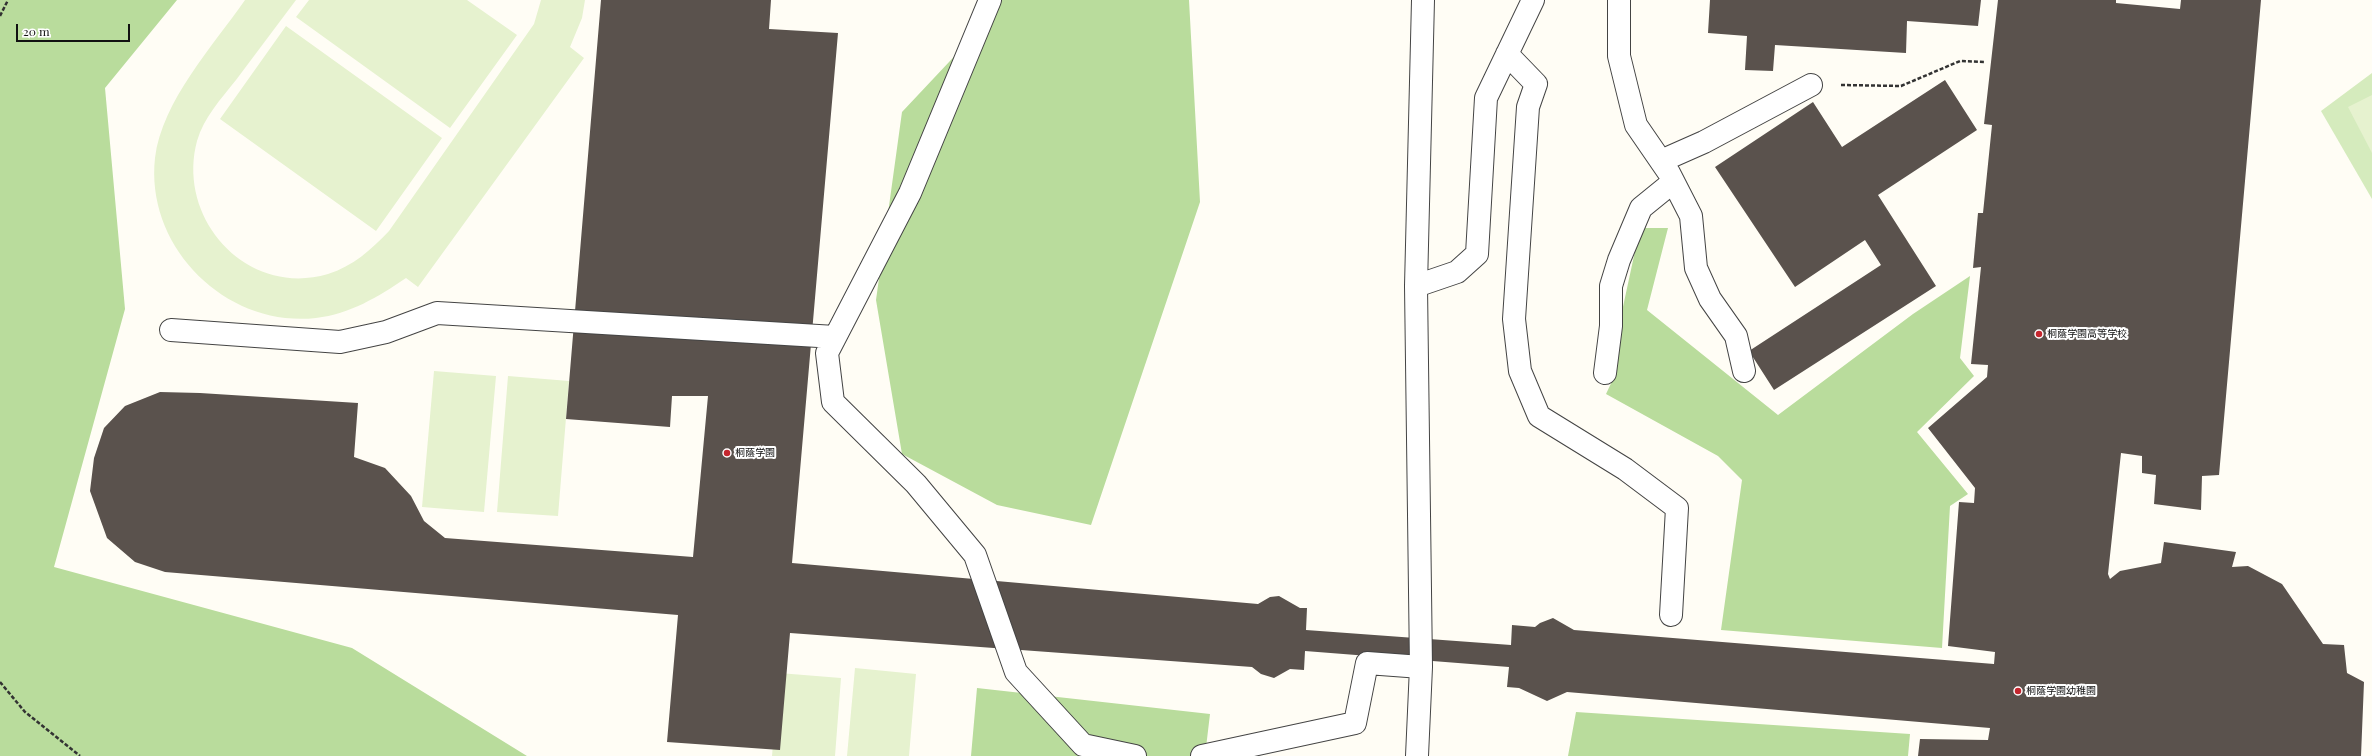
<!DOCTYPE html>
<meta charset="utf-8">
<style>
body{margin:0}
#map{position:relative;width:2372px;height:756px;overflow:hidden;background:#fffdf5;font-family:"Playfair Display",serif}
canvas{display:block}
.scale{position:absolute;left:16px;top:24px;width:114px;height:18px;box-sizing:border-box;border:2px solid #111;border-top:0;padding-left:5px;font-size:12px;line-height:14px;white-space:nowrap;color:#111;-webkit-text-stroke:3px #fff;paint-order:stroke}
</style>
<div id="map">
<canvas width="2372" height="756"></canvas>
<div class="scale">20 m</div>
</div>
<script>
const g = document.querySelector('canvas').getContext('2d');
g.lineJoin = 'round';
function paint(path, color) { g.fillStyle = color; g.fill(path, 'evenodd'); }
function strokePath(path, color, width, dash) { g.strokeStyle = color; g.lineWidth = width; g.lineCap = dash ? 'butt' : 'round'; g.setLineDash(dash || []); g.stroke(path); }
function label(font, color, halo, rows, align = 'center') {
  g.font = font + ' "Playfair Display","Noto Sans JP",serif'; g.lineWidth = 4; g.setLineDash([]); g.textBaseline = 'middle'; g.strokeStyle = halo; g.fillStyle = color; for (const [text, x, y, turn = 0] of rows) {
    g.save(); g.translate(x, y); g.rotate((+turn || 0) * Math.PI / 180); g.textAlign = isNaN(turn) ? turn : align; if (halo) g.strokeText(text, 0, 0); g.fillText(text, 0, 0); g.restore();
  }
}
paint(new Path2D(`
 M2372,73v126l-51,-88z`), '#d5ebbd');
paint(new Path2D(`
 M0,0h177l-72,88 20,221 -71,258 298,81 175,108h-527z
 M979,0h210l11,202 -109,323 -94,-20 -95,-51 -26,-154 26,-188 79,-84z
 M1640,228h28l-21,82 131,105 135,-101 57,-38 -10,82 14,18 -57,56 51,62 -18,12 -8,142 -221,-18 21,-150 -24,-24 -112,-62 9,-19 6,-59z
 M977,688l233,26 -5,42h-234z
 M1576,712l334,22 -2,22h-340z`), '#b9dc9c');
paint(new Path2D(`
 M245,0h51c-20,27 -40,53 -60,80 -15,19 -32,37 -39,61 -21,78 50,157 131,133 25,-8 43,-24 61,-43l145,-207 7,-24h44l-3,18 -12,29 14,11 -166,229 -12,-9c-28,19 -56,36 -90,40 -89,10 -171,-70 -161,-160 7,-57 58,-112 90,-158z
 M309,0h158l50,35 -67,93 -154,-111z
 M286,26l156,112 -66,93 -156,-112z
 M2372,95v58l-24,-46z
 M434,371l62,5 -12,136 -62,-5z
 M508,376l61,5 -11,135 -61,-4z
 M855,668l61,6 -7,82h-62z
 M779,673l62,5 -6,78h-63z`), '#e6f2cf');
paint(new Path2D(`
 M601,0h170l-2,29 69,4 -46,530 466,41 12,-7 9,-1 21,12h7l-1,22 205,15 1,-20 23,2 5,-4 13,-5 21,12 420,34 1,-12 -47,-6 11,-144 15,1 1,-15 -47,-60 59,-51 1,-12 -17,-1 10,-97 -8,1 5,-55h5l9,-88 -8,-1 14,-124h118v3l64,6 1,-9h80l-42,475 -17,1 -1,34 -47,-6 2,-29 -14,-2v-17l-21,-3 -13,121 2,5 10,-8 41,-8 3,-21 72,10 -4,15 16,-1 34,18 41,60 21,1 3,28 17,9 -3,74h-443l2,-17 68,1 2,-12 -423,-36 -20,9 -28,-13 -12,-1 2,-20 -204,-16 -1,19 -14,-1 -16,9 -13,-4 -9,-7 -462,-34 -10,117 -113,-8 11,-127 -513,-43 -30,-10 -28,-24 -17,-47 4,-33 10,-30 21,-22 35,-14 40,1 158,10 -4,54 31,11 26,28 13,25 21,17 248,19 15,-161h-36l-2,31 -104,-8z
 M1710,0h271l-3,26 -71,-5 -1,32 -131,-8 -2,26 -28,-1 2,-34 -39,-3z
 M1945,80l32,50 -99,65 58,91 -162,104 -25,-39 132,-86 -16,-25 -70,47 -80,-120 98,-65 29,45z`), '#5a524d');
const minor = new Path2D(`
 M990,0l-80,193 -83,160 6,49 83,82 59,71 41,117 67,73 52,11
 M1619,0v56l17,69 33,48 22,43 5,52 14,31 26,37 8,35
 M1507,54l29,30 -8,23 -14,212 6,52 19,45 86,53 52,39 -6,107
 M1661,161l43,-19 107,-57
 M1416,286l41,-14 20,-18 9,-156 47,-98
 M171,330l169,12 46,-10 51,-19 398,24
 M1605,373l6,-47v-40l8,-26 22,-52 32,-26
 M1202,756l153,-33 12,-60 54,4
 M1417,756l4,-89 -5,-381 7,-286`);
strokePath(minor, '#444', 24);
strokePath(new Path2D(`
 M0,16l8,-16
 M1841,85l60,1 59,-25 25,1
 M0,682l25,30 55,44`), '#333', 2.5, [4, 2]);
strokePath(minor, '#fff', 22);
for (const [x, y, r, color] of [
 [2039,334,4,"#c4262e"],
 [727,453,4,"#c4262e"],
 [2018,691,4,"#c4262e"]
]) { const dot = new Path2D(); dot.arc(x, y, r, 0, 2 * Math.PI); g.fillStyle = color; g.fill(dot); strokePath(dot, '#fff', 1.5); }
label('10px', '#111', '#fff', [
 ["桐蔭学園高等学校",2047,334],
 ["桐蔭学園",735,453],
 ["桐蔭学園幼稚園",2026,691]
], 'left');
</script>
